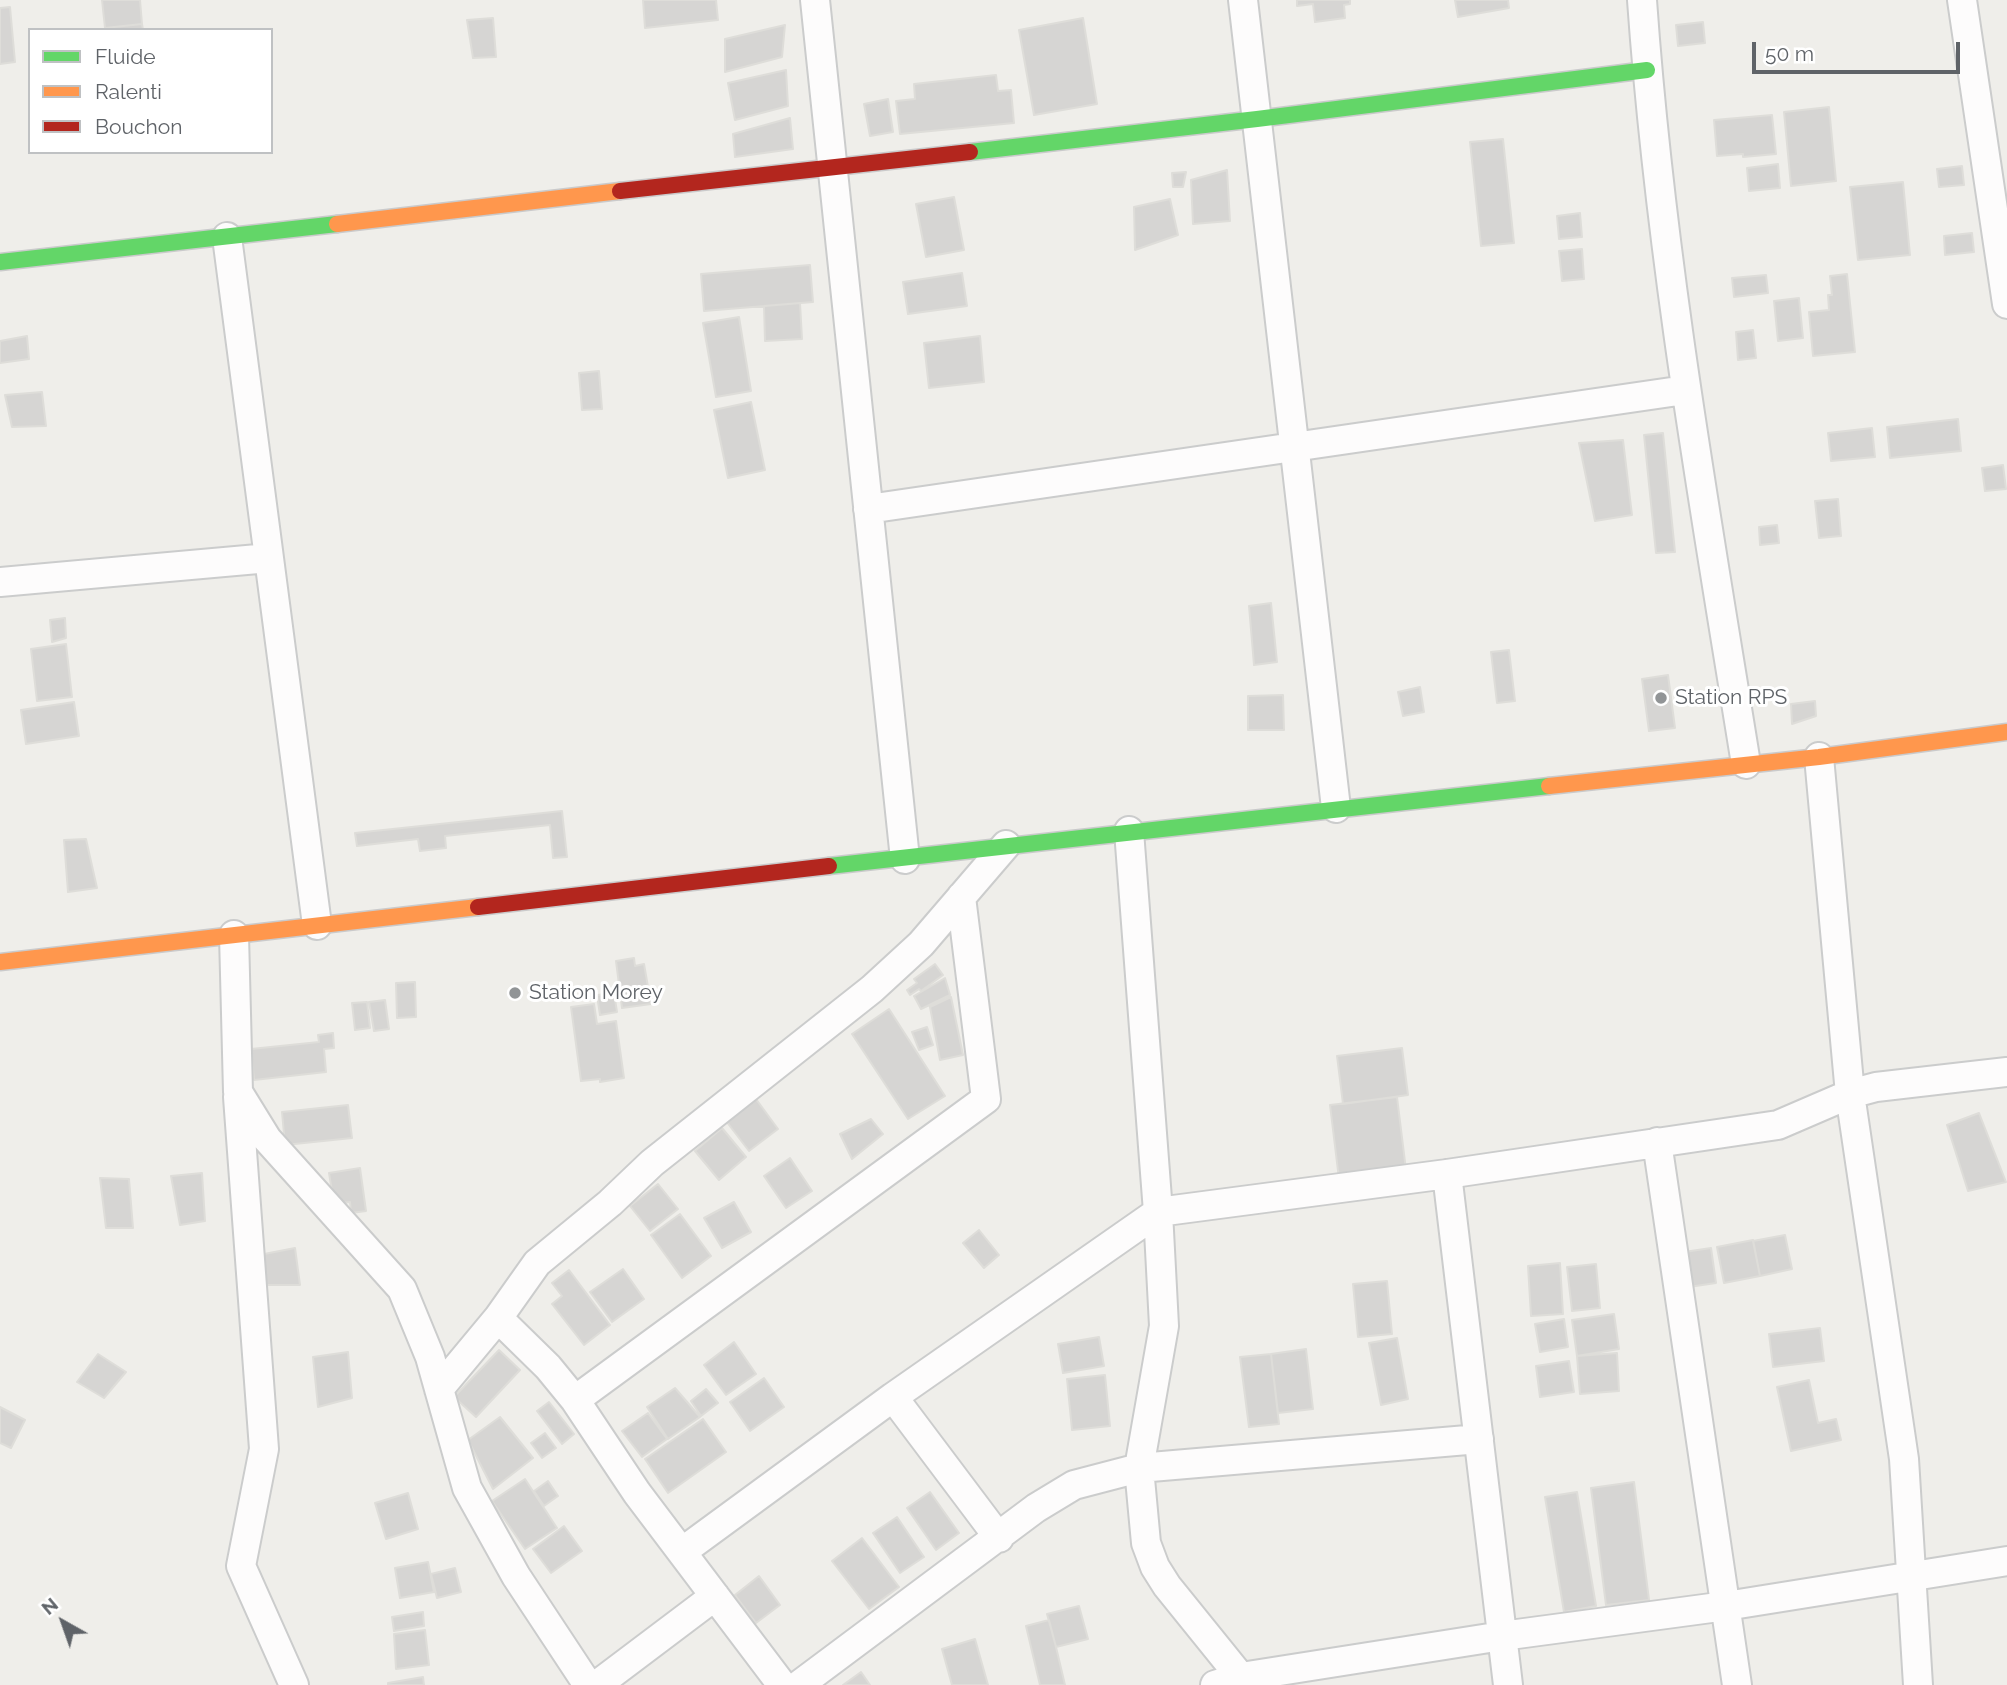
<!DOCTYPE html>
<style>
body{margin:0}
#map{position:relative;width:2007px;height:1685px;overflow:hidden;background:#efeeea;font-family:Raleway,sans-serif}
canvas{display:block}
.legend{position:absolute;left:28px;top:28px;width:245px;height:126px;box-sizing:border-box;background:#fff;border:2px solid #bfc1c3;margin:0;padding:9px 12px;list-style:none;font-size:21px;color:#5f6368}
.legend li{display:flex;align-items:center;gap:14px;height:35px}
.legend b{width:35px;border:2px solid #bfc1c3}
.north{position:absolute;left:28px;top:1587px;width:70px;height:70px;-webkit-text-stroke:5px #fff;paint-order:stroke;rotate:320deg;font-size:19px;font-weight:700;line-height:28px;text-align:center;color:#5f6368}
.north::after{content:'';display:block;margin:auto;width:24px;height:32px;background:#5f6368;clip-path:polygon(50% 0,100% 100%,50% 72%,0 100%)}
.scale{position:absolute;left:1752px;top:42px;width:208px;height:32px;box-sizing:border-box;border:4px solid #5f6368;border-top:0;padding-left:9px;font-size:21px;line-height:24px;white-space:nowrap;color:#5f6368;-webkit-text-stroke:5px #fff;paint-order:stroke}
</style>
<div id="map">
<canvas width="2007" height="1685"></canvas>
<ul class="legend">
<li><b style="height:9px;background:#63d668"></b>Fluide</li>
<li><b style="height:9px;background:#ff974d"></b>Ralenti</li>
<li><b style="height:9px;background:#b3261e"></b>Bouchon</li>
</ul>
<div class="north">N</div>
<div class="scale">50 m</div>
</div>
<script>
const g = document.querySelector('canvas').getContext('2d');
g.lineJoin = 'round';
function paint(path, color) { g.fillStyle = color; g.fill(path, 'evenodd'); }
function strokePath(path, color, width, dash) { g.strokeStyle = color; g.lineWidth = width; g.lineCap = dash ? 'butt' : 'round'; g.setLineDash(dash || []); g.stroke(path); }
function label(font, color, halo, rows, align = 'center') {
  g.font = font + ' Raleway,sans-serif'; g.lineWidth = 6; g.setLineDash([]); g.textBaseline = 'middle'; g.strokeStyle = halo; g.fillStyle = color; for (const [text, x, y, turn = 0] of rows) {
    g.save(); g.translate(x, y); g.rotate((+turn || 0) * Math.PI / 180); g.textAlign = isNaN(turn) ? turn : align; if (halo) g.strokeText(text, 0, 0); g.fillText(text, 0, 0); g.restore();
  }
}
const building = new Path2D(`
 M102,0h38l2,24 -37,4z
 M643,0h73l2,20 -73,8z
 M1297,0h53v4l-6,1 1,13 -30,4 -2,-18 -16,2z
 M1455,0h53l1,8 -51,9z
 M10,7l5,55 -15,2v-56z
 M493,18l3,39 -23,1 -6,-38z
 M1083,18l14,86 -63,11 -15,-85z
 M1703,22l2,21 -27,3 -2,-21z
 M142,24l1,6h-38v-2z
 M785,25l-3,32 -57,15v-33z
 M786,70l2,36 -53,14 -7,-37z
 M996,75l2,16 13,-1 3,33 -114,11 -4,-33 19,-2 -1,-15z
 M888,99l5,33 -23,4 -6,-32z
 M1829,107l7,74 -45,5 -7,-74z
 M1772,115l4,39 -33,3v-3l-26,2 -3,-36z
 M790,118l3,31 -58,8 -2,-23z
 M1503,139l11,104 -33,3 -11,-104z
 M1778,164l2,24 -31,3 -2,-23z
 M1962,166l2,19 -25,2 -2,-18z
 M1227,170l3,51 -37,3 -2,-44z
 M1186,172l-3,15h-10l-1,-14z
 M1903,182l7,73 -52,5 -8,-73z
 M954,197l10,53 -38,7 -10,-53z
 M1170,199l8,36 -43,15 -1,-43z
 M1580,213l2,24 -23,2 -2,-23z
 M1972,233l2,19 -29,3 -1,-19z
 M1582,249l2,30 -22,2 -3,-30z
 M810,265l3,37 -109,9 -3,-37z
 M962,273l5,33 -59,8 -5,-32z
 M1847,274l8,78 -42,4 -4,-44 20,-2 -1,-15h4l-2,-19z
 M1766,275l2,18 -34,4 -2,-19z
 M1799,298l4,40 -25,3 -4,-40z
 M800,303l2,36 -37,2 -1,-35z
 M739,317l12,74 -35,6 -13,-74z
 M1753,330l3,28 -18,2 -2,-28z
 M27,336l2,23 -29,4v-22z
 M980,336l4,46 -55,6 -5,-45z
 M599,371l3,38 -20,1 -3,-37z
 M42,392l4,34 -34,1 -7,-32z
 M751,402l14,68 -37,8 -14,-68z
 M1958,419l3,32 -71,7 -3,-31z
 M1872,428l3,29 -44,4 -3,-28z
 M1663,433l12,119 -19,1 -12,-118z
 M1623,440l9,75 -37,6 -16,-78z
 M2003,465l3,24 -21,2 -3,-23z
 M1838,499l3,37 -22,2 -4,-37z
 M1777,525l2,18 -19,2 -1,-18z
 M1271,603l6,59 -23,3 -5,-59z
 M65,618l1,20 -14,4 -2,-22z
 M66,644l6,53 -35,4 -6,-52z
 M1509,650l6,51 -18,2 -6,-51z
 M1668,675l7,53 -26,3 -7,-52z
 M1420,687l4,25 -21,4 -5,-24z
 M1283,695l1,35h-36v-34z
 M1815,701l1,15 -24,8 -1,-20z
 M74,702l5,34 -53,8 -5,-34z
 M562,811l5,46 -14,1 -3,-33 -105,11 1,12 -26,3 -2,-12 -61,7 -2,-13z
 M86,839l11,49 -29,4 -4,-52z
 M634,958l1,8 9,-2 7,40 -29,4 -6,-47z
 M935,964l8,11 -22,16 -2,-2 -9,6 -3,-5 10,-7 -3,-4z
 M945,978l5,17 -29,14 -7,-13z
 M415,982l1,35 -19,1 -1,-35z
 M614,993l3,19 -17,3 -3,-20z
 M951,997l12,58 -23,5 -10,-53z
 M385,1000l4,29 -15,2 -5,-29z
 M367,1002l3,26 -15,2 -3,-27z
 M594,1004l3,20 19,-3 8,57 -24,4v-3l-19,2 -10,-74z
 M889,1009l56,87 -37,23 -56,-85z
 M927,1027l6,18 -14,5 -7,-18z
 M333,1033l1,15 -10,1 2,23 -72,8 -3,-31 68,-7 -1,-7z
 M1402,1048l6,47 -65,9 -6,-48z
 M1397,1097l9,73 -67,9 -9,-74z
 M756,1099l22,30 -29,22 -23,-30z
 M348,1105l4,33 -67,7 -3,-33z
 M1979,1113l27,69 -38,9 -21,-66z
 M871,1119l12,15 -31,25 -12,-25z
 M722,1128l24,29 -27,23 -24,-29z
 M790,1158l22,33 -26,17 -22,-32z
 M360,1168l6,43 -15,2 -1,-11 -16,2 -5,-31z
 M202,1173l3,48 -25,4 -9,-49z
 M100,1178l29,1 4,49h-27z
 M658,1184l20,25 -28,22 -20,-25z
 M734,1202l17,30 -29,16 -18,-30z
 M680,1214l31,42 -29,22 -31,-43z
 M979,1230l20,25 -15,13 -21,-25z
 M1785,1235l7,34 -32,7 -7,-35z
 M1753,1240l7,36 -36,7 -7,-36z
 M295,1248l5,37h-39l-2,-30z
 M1711,1248l5,35 -27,4 -5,-35z
 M1560,1263l3,51 -32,2 -3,-50z
 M1596,1264l4,44 -28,3 -5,-44z
 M623,1269l21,30 -32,23 -22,-30z
 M569,1270l41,55 -26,20 -32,-41 10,-8 -10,-13z
 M1387,1281l5,53 -34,3 -5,-53z
 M1614,1314l5,35 -42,7 -5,-36z
 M1564,1319l4,28 -28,5 -5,-28z
 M1820,1328l4,33 -51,6 -4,-33z
 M1099,1337l5,29 -41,7 -5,-29z
 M1397,1338l11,61 -27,6 -12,-62z
 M734,1342l22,32 -30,21 -22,-30z
 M1306,1349l7,60 -35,4 -7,-59z
 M499,1350l21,20 -44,47 -22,-20z
 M348,1352l4,46 -34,9 -5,-50z
 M1617,1353l2,38 -39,3 -3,-38z
 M98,1354l28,18 -22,26 -27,-16z
 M1271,1354l8,70 -30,3 -9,-70z
 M1569,1361l5,31 -34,5 -4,-31z
 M1105,1375l5,51 -38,4 -5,-51z
 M764,1378l20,29 -34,24 -20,-29z
 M1809,1380l9,43 18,-4 5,21 -50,11 -14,-64z
 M675,1388l25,29 -32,22 -21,-32z
 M706,1389l12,14 -17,13 -10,-15z
 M549,1402l25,32 -12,10 -25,-33z
 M0,1407l25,13 -14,28 -11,-5z
 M648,1413l19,26 -25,18 -20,-26z
 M500,1417l33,41 -40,31 -25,-49z
 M703,1419l23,33 -58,41 -23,-34z
 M545,1433l11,15 -14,10 -11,-15z
 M525,1479l32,49 -32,21 -33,-48z
 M548,1481l10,15 -14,10 -10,-15z
 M1634,1482l15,118 -43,5 -15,-117z
 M930,1492l29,41 -23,17 -29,-42z
 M1577,1492l19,114 -32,6 -19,-115z
 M408,1493l10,36 -32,10 -11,-36z
 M897,1517l27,40 -24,16 -27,-40z
 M564,1526l18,25 -31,22 -18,-24z
 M862,1538l37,49 -30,22 -37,-48z
 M428,1562l6,30 -34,6 -5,-30z
 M455,1568l6,24 -24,6 -6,-24z
 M759,1576l21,29 -24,18 -21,-28z
 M1079,1606l9,33 -32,8 -9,-33z
 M423,1612l1,14 -30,5 -2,-14z
 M1049,1620l7,27 9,38h-25l-14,-59z
 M425,1630l4,35 -33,4 -2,-35z
 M975,1639l13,46h-36l-10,-36z
 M861,1672l9,13h-27z
 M423,1677l1,8h-36v-2z`);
paint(building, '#d6d5d3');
strokePath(building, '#deddd9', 2);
const street = new Path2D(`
 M815,0l90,859
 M1243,0l93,808
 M1642,0c18,256 63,510 104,764
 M1962,0l45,304
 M227,237l90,688
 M868,509l817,-119
 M0,582l269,-24
 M1819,757l31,337 54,365 14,226
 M1129,831l29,381 6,114 -25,142 7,75 9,24 12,19 80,99
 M234,935l4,157 29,47 135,150 28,68 37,131 49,88 72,109
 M238,1097l26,352 -23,117 53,119
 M1657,1142l80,543
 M1447,1174l61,511
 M498,1318l50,49 27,33 62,93 145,192
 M439,1389l59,-71 39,-55 73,-60 42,-40 220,-174 49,-45 85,-99
 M893,1397l106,141
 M575,1400l411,-301 -25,-202
 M683,1551l210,-154 265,-185 289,-38 331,-49 72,-31 26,-7 131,-15
 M597,1685l118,-89
 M799,1685l237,-177 38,-23 65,-17 340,-29
 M1215,1685l26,-8 261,-41 224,-30 281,-45`);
const fast = new Path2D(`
 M970,152l287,-33 390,-49
 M0,262l337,-38
 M829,866l720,-80`);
const slow = new Path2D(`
 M337,224l283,-33
 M1549,786l270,-29 188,-25
 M0,962l478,-55`);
const jam = new Path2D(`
 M620,191l350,-39
 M478,907l351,-41`);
strokePath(street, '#cbcccc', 32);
strokePath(fast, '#cacacb', 19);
strokePath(slow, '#cacacb', 19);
strokePath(jam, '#cacacb', 19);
strokePath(street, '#fdfcfc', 28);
strokePath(fast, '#63d668', 16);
strokePath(slow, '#ff974d', 16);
strokePath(jam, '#b3261e', 16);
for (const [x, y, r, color] of [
 [1661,698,7,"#919496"],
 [515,993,7,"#919496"]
]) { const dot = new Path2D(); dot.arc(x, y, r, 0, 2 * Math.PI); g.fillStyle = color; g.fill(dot); strokePath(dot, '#fff', 2.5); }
label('21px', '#5f6368', '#fff', [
 ["Station RPS",1675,698],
 ["Station Morey",529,993]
], 'left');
</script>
